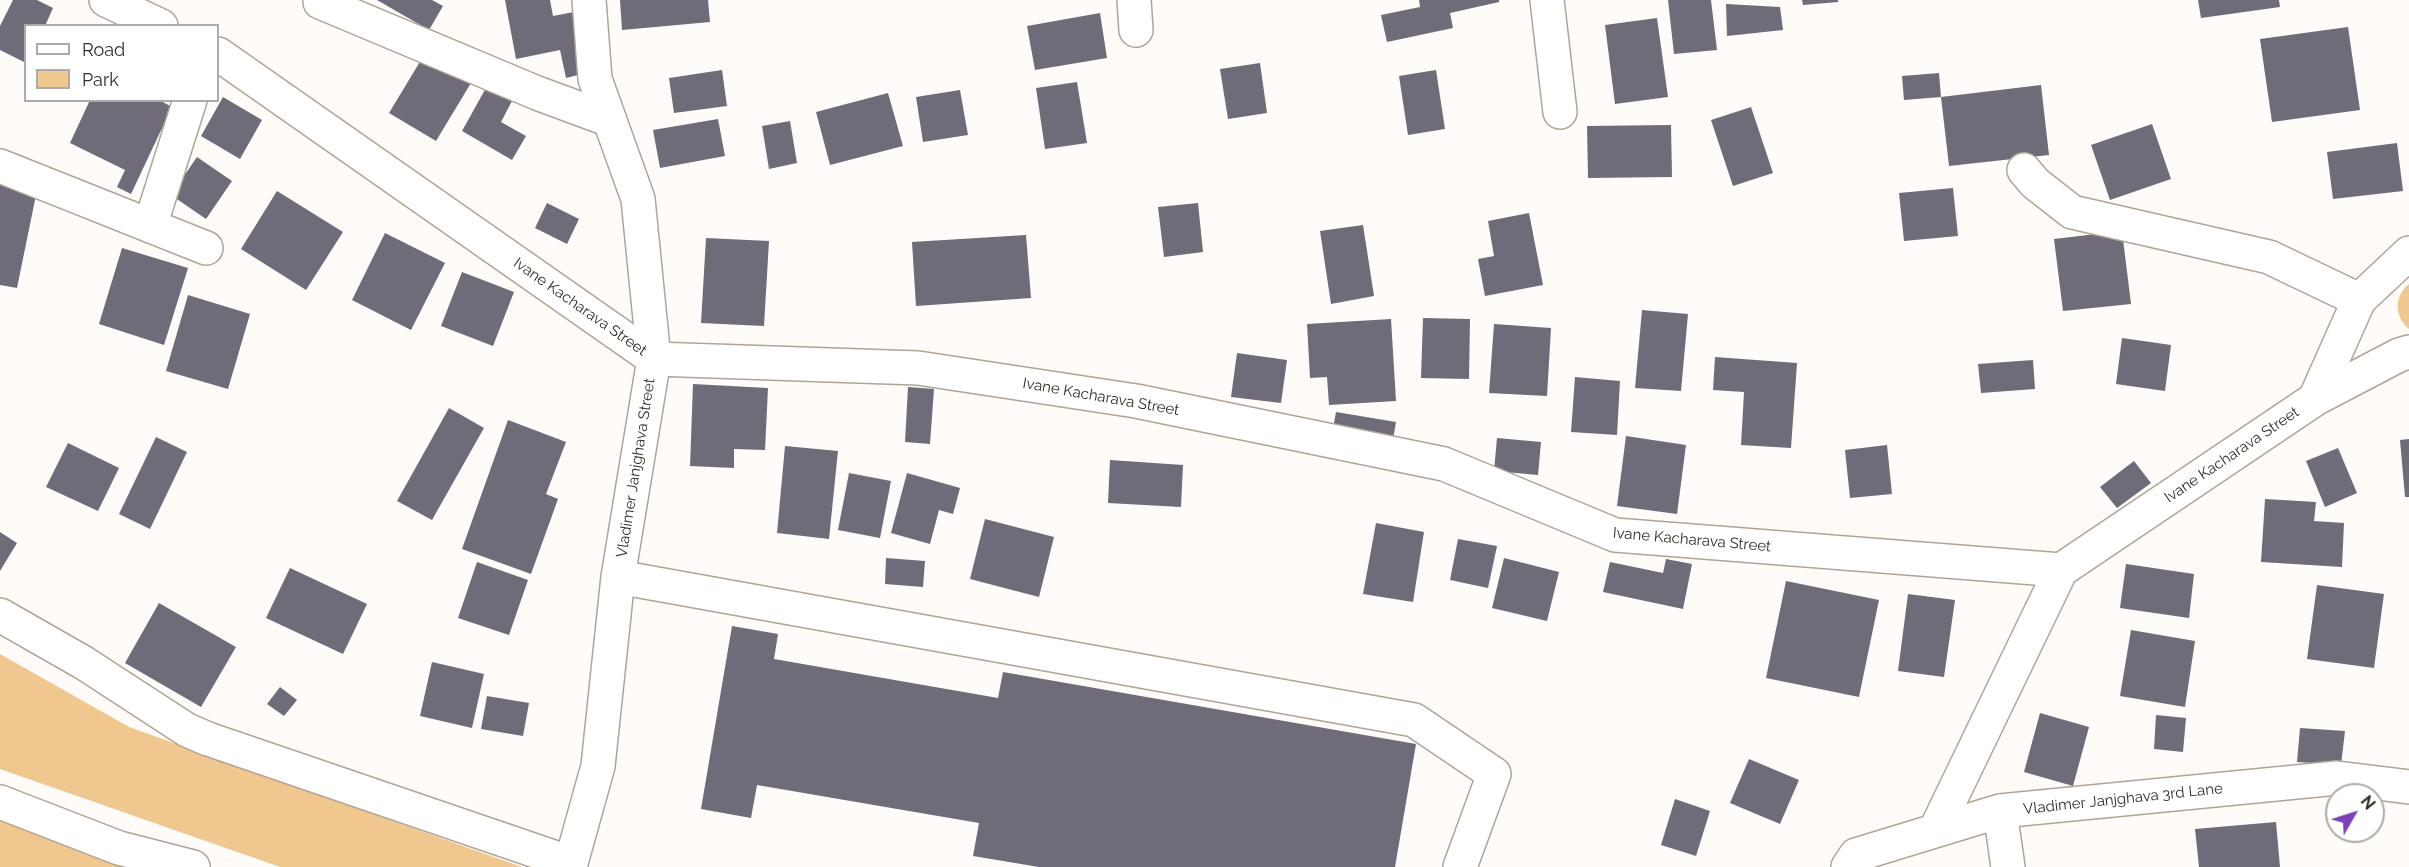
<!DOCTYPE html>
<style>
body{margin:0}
#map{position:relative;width:2409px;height:867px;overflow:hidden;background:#fefbf8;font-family:Raleway,sans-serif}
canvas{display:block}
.legend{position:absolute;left:24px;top:24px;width:195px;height:78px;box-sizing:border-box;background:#fff;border:2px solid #adaba9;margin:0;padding:8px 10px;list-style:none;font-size:18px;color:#312d27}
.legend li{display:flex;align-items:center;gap:12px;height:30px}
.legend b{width:30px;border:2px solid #adaba9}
.north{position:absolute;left:2325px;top:783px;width:60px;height:60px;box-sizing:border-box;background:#fff;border:2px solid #adaba9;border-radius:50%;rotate:51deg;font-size:16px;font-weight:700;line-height:24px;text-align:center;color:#312d27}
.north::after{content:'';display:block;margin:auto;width:21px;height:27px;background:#7a41b8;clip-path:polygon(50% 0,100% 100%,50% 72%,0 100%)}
</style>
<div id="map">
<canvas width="2409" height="867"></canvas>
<ul class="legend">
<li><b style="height:8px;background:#fff"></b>Road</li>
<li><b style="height:16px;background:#f0c78e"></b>Park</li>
</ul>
<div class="north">N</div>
</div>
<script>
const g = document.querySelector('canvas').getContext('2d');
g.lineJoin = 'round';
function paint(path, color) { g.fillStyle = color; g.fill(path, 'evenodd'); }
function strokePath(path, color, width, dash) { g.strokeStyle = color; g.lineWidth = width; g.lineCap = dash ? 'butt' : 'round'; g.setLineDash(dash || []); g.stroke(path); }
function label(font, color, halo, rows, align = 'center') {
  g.font = font + ' Raleway,sans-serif'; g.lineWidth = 6; g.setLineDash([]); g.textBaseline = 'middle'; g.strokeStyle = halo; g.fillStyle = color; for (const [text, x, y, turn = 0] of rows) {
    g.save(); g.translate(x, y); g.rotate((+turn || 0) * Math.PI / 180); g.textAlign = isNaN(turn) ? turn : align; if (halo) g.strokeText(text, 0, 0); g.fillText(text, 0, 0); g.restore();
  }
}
paint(new Path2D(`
 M2409,284v45c-14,-12 -16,-32 0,-45z
 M0,654l129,73 393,140h-242l-280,-98z
 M0,821l145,46h-145z`), '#f0c78e');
paint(new Path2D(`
 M13,0h24l16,8 -8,18h-19v37l-26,-13v-24z
 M377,0h55l11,6 -14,24z
 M505,0h45l3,16 21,-4 12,61 -20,5 -6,-28 -44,9z
 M620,0h88l2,22 -88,8z
 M1419,0h80v2l-49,11 3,15 -66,14 -6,-27 39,-8z
 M1668,0h43l6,50 -43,4z
 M1802,0h36v2l-35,3z
 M2198,0h81l1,7 -79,11z
 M1726,4l54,3 3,23 -56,6z
 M1100,13l7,45 -72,12 -8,-44z
 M1657,18l11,79 -53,7 -10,-79z
 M2348,27l12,83 -88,12 -12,-83z
 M424,55l47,28 -35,58 -47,-28z
 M1260,63l7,50 -39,6 -8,-50z
 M722,70l5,36 -53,7 -5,-35z
 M1436,70l9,59 -37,6 -9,-59z
 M1939,73l2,24 -37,3 -2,-24z
 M1077,82l10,61 -42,6 -9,-61z
 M2041,85l8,70 -100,11 -8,-69z
 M487,86l25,15 -11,21 25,14 -14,24 -50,-29z
 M960,90l8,45 -45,7 -7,-45z
 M888,93l15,53 -73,19 -14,-53z
 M223,97l39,23 -22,39 -39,-23z
 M90,100h69l13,7 -41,87 -14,-7 8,-17 -55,-27z
 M1751,107l22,66 -40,13 -22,-66z
 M718,119l7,37 -65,12 -7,-38z
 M790,121l7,42 -28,6 -7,-43z
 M2152,124l19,55 -61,21 -19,-55z
 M1671,125l1,52 -84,1 -1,-52z
 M2397,143l6,48 -70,8 -6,-47z
 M197,157l35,24 -26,38 -35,-24z
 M0,183l37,7 -20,98 -17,-3z
 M1953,188l5,48 -54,5 -5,-48z
 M277,191l66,41 -37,58 -65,-41z
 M547,203l32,16 -12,25 -32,-16z
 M1198,203l5,49 -39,5 -6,-50z
 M1529,213l14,72 -58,11 -7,-37 16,-3 -6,-35z
 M1363,225l11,71 -43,8 -11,-73z
 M2122,231l9,73 -68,7 -9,-72z
 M385,233l60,30 -34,67 -59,-30z
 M1026,235l5,63 -115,8 -4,-64z
 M706,238l63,3 -5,85 -63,-3z
 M122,248l66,20 -24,77 -65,-21z
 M462,272l52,20 -21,54 -52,-20z
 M188,295l62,19 -22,75 -62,-18z
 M1642,310l46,4 -7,77 -46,-3z
 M1423,318l47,1 -1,60 -48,-1z
 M1391,319l5,82 -67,4 -2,-28 -17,1 -3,-54z
 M1494,324l57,4 -4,68 -58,-3z
 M2122,338l49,7 -6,46 -49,-7z
 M1237,353l50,7 -6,43 -50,-6z
 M1715,357l82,6 -6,85 -50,-3 3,-53 -31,-2z
 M2033,360l2,29 -54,4 -3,-29z
 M1575,377l45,4 -3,54 -46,-3z
 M693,384l75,4 -3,62 -31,-1v19l-44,-2z
 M908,387l26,2 -4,55 -25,-2z
 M449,408l35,20 -52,92 -35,-19z
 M1336,412l60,10 -4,23 -60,-11z
 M508,420l58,22 -20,52 12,5 -27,75 -69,-25z
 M1626,436l60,9 -9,69 -60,-8z
 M156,437l31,15 -37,77 -31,-15z
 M1497,438l44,4 -3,33 -44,-4z
 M2409,439v58h-4l-5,-57z
 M68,443l51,25 -21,43 -52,-24z
 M1887,445l5,49 -42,4 -5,-48z
 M785,446l53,5 -9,88 -52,-6z
 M2338,448l19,45 -32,14 -19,-46z
 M1110,460l73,5 -2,42 -73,-4z
 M2134,461l17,22 -34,25 -17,-21z
 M849,473l42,8 -11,57 -42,-8z
 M907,473l53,15 -7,26 -14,-4 -9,34 -39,-11z
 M2265,499l51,3 -2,19 30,2 -2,44 -81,-5z
 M985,519l69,18 -15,60 -69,-18z
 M1376,523l48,9 -11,70 -50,-8z
 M0,532l17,11 -17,28z
 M1458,539l39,7 -9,42 -38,-8z
 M886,558l39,3 -2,26 -38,-3z
 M1504,558l55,14 -12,49 -55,-13z
 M1666,559l26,5 -9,45 -80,-17 7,-30 53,11z
 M477,562l51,18 -19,55 -51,-17z
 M2126,564l68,10 -5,44 -69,-10z
 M290,568l77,36 -24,50 -77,-36z
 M1786,581l93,19 -20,97 -93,-19z
 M2317,585l67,9 -10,74 -67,-9z
 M1908,594l47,6 -11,77 -46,-6z
 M159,603l77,44 -35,60 -76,-44z
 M732,626l46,8 -4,25 224,39 5,-26 413,72 -21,123h-356l-66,-11 6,-33 -222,-38 -6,33 -50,-9z
 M2131,630l64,11 -10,66 -65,-11z
 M432,662l52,12 -12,54 -52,-12z
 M280,687l17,13 -13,16 -17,-12z
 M487,696l42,7 -6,33 -42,-7z
 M2040,713l49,14 -16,59 -49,-14z
 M2156,715l30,3 -3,34 -29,-3z
 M2300,728l45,3 -4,34 -44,-3z
 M1749,759l50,21 -19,44 -50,-21z
 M1675,799l35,12 -14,45 -35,-11z
 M2276,822l4,45h-81l-4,-38z`), '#706b79');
const minor = new Path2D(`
 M106,0l55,26
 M320,0v2l217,91 73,27
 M1134,0l2,30
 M1547,0l13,112
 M218,54l436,305 264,9 218,33 308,63 171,71 446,35
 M0,166l206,82
 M2024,170l11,13 37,29 197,45 90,43
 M150,226l40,-126
 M2315,399l44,-99 50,-47
 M618,577l796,143 80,54 -34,93
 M0,615l84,48 103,67 21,9 363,124
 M0,802l119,46 74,19
 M2000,811l8,56
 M1935,831l126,-261 254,-171 84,-44 10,-3
 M567,867l4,-4 27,-97 20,-189 36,-218 -16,-160 -43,-120 -6,-79
 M1848,867l8,-12 144,-44 337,-33 72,9`);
strokePath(minor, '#afa597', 36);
strokePath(minor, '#fff', 33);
label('15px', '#312d27', '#fff', [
 ["Ivane Kacharava Street",580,307,35],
 ["Ivane Kacharava Street",1101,397,10],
 ["Ivane Kacharava Street",2232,455,-34],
 ["Vladimer Janjghava Street",636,468,-81],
 ["Ivane Kacharava Street",1692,540,5],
 ["Vladimer Janjghava 3rd Lane",2123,799,-6]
]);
</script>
